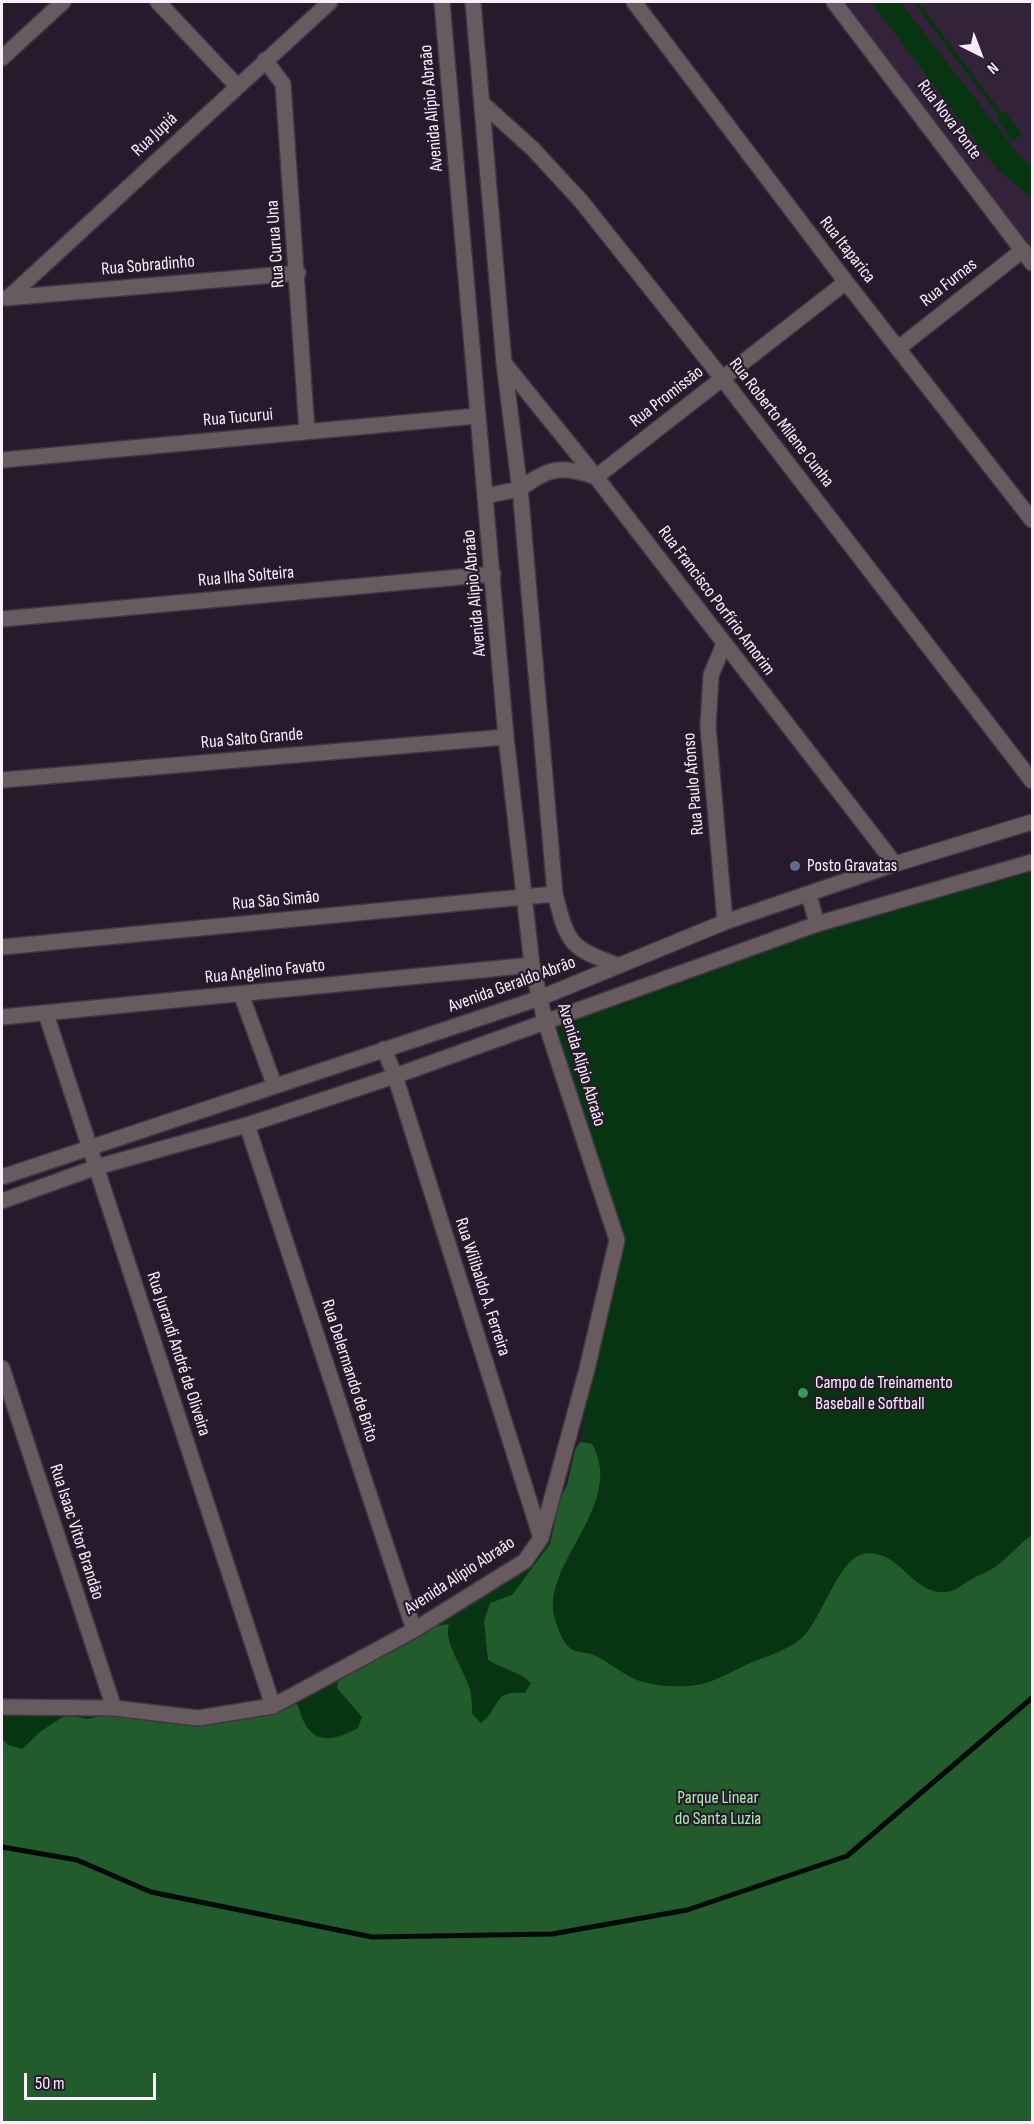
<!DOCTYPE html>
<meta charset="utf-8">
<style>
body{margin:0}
#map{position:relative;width:1034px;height:2124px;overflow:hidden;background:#281a2c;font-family:"Sofia Sans Condensed",sans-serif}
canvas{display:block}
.frame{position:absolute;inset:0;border:3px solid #f9effc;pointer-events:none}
.north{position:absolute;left:950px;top:24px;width:60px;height:60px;-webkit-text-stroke:4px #281a2c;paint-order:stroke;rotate:138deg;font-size:16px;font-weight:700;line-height:24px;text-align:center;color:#f9effc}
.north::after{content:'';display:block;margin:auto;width:21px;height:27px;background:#f9effc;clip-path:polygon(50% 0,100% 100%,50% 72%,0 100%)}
.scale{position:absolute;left:24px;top:2073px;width:132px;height:27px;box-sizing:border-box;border:3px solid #f9effc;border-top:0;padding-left:8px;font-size:18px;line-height:21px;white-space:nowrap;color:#f9effc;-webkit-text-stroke:4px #281a2c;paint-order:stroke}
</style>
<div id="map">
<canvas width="1034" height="2124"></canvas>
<div class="frame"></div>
<div class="north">N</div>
<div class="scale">50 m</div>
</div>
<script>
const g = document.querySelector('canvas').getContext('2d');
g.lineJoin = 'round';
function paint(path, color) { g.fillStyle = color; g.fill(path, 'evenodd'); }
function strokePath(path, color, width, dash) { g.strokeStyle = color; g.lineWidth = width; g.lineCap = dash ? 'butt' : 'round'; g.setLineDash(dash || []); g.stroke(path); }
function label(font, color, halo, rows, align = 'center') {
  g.font = font + ' "Sofia Sans Condensed",sans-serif'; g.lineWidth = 4.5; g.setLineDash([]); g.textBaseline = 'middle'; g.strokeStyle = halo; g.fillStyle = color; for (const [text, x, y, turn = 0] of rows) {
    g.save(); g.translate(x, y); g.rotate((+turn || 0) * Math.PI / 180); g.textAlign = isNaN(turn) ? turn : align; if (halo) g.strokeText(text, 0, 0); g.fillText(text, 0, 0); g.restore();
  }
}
paint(new Path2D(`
 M836,2h196v254z`), '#332239');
paint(new Path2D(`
 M871,2h29l120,154 12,10v32l-34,-28z
 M913,2h5l84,111 3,-1 17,22 -9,7 -17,-23 3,-2z
 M1032,873v1249h-1030v-415l196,11 75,-12 252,-145 53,-68 9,-124 30,-129 -72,-219 272,-97z`), '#073511');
paint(new Path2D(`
 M580,1442l12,2c35,62 -53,120 -37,175 3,11 9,29 21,32 6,2 13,2 18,4 15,7 28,19 43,25 20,7 53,9 72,2 14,-5 28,-13 41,-19 17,-7 39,-13 53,-26 19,-19 35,-77 60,-83 37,-8 51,47 88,37 7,-2 13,-8 19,-11 8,-5 17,-7 25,-13 13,-9 24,-23 37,-32v587h-1030v-383l6,6 14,4 19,-18 25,-16 22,4 16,-4 40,5 24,-3 47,2 47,-4 32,-15c6,8 6,14 10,22 12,25 35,16 54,6l4,-11 -25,-29 1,-8 94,-53 17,-3c-7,16 17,49 21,66 2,8 2,16 2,24l9,9c20,-15 11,-34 44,-30l6,-10c-12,-12 -29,-14 -43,-23l-4,-39 6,-18 22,-8 38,-51 10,-46 7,-13 8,-35z`), '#225b2c');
strokePath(new Path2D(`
 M2,1847l75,13 74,32 221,45 180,-3 135,-24 160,-54 185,-158`), '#010909', 5);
const minor = new Path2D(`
 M158,2l79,84
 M634,2l212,280 186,238
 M2,58l61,-56
 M265,60l18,24 24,347
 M5,298l293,-25
 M8,298l322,-296
 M900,347l123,-97
 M504,363l92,114 299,387
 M2,460l475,-44
 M596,477l250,-195
 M520,489c29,-22 42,-24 76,-12
 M2,619l491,-45
 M724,644l-13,31 -3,51 17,196
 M2,780l504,-43
 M241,994l33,90
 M46,1014l227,692
 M384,1049l11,27 146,462
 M247,1125l167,505
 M2,1368l112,340
 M2,1707l112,1 84,10 75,-12 141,-76 111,-69 16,-23 46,-169 30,-129 -72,-219`);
const tertiary = new Path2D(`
 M442,2l64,735 26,228 13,56
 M473,2l31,361 17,136 34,395c13,51 14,53 64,72
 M834,2l198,261
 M482,103l51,46 48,52 141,177 310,403
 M485,496l35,-7
 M809,895l8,29
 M2,947l553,-53
 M2,1017l530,-52
 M2,1177l538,-179 185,-76 170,-58 137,-42
 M2,1201l95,-34 150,-42 148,-49 422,-152 215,-62`);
strokePath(minor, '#413445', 18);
strokePath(tertiary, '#413445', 18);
strokePath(minor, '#675b60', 15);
strokePath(tertiary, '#675b60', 15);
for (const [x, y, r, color] of [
 [795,866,6,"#5c6f8a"],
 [803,1393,6,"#2e9e5b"]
]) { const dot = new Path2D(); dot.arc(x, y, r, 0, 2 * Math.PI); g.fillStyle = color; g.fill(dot); strokePath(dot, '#281a2c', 2); }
label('18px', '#f9effc', '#281a2c', [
 ["Avenida Alípio Abraão",432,108,-95],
 ["Rua Nova Ponte",949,120,53],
 ["Rua Jupiá",155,135,-43],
 ["Rua Curua Una",276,244,-94],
 ["Rua Itaparica",847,250,52],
 ["Rua Sobradinho",148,266,-5],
 ["Rua Furnas",949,283,-38],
 ["Rua Promissão",667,397,-38],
 ["Rua Tucurui",238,418,-5],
 ["Rua Roberto Milene Cunha",781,423,52],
 ["Rua Ilha Solteira",246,577,-5],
 ["Avenida Alípio Abraão",475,593,-95],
 ["Rua Francisco Porfírio Amorim",716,601,53],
 ["Rua Salto Grande",252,739,-5],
 ["Rua Paulo Afonso",694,784,-95],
 ["Rua São Simão",276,901,-5],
 ["Rua Angelino Favato",265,972,-6],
 ["Avenida Geraldo Abrão",512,985,-20],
 ["Avenida Alípio Abraão",581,1065,73],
 ["Rua Wilibaldo A. Ferreira",482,1287,72],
 ["Rua Jurandi André de Oliveira",178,1354,72],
 ["Rua Delermando de Brito",349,1371,72],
 ["Rua Isaac Vitor Brandão",76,1532,72],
 ["Avenida Alípio Abraão",460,1576,-33]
]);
label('18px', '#f9effc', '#281a2c', [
 ["Posto Gravatas",807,866],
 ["Campo de Treinamento",815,1383],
 ["Baseball e Softball",815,1404]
], 'left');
label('18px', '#a1f2a9', '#281a2c', [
 ["Parque Linear",718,1798],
 ["do Santa Luzia",718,1819]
]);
</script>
